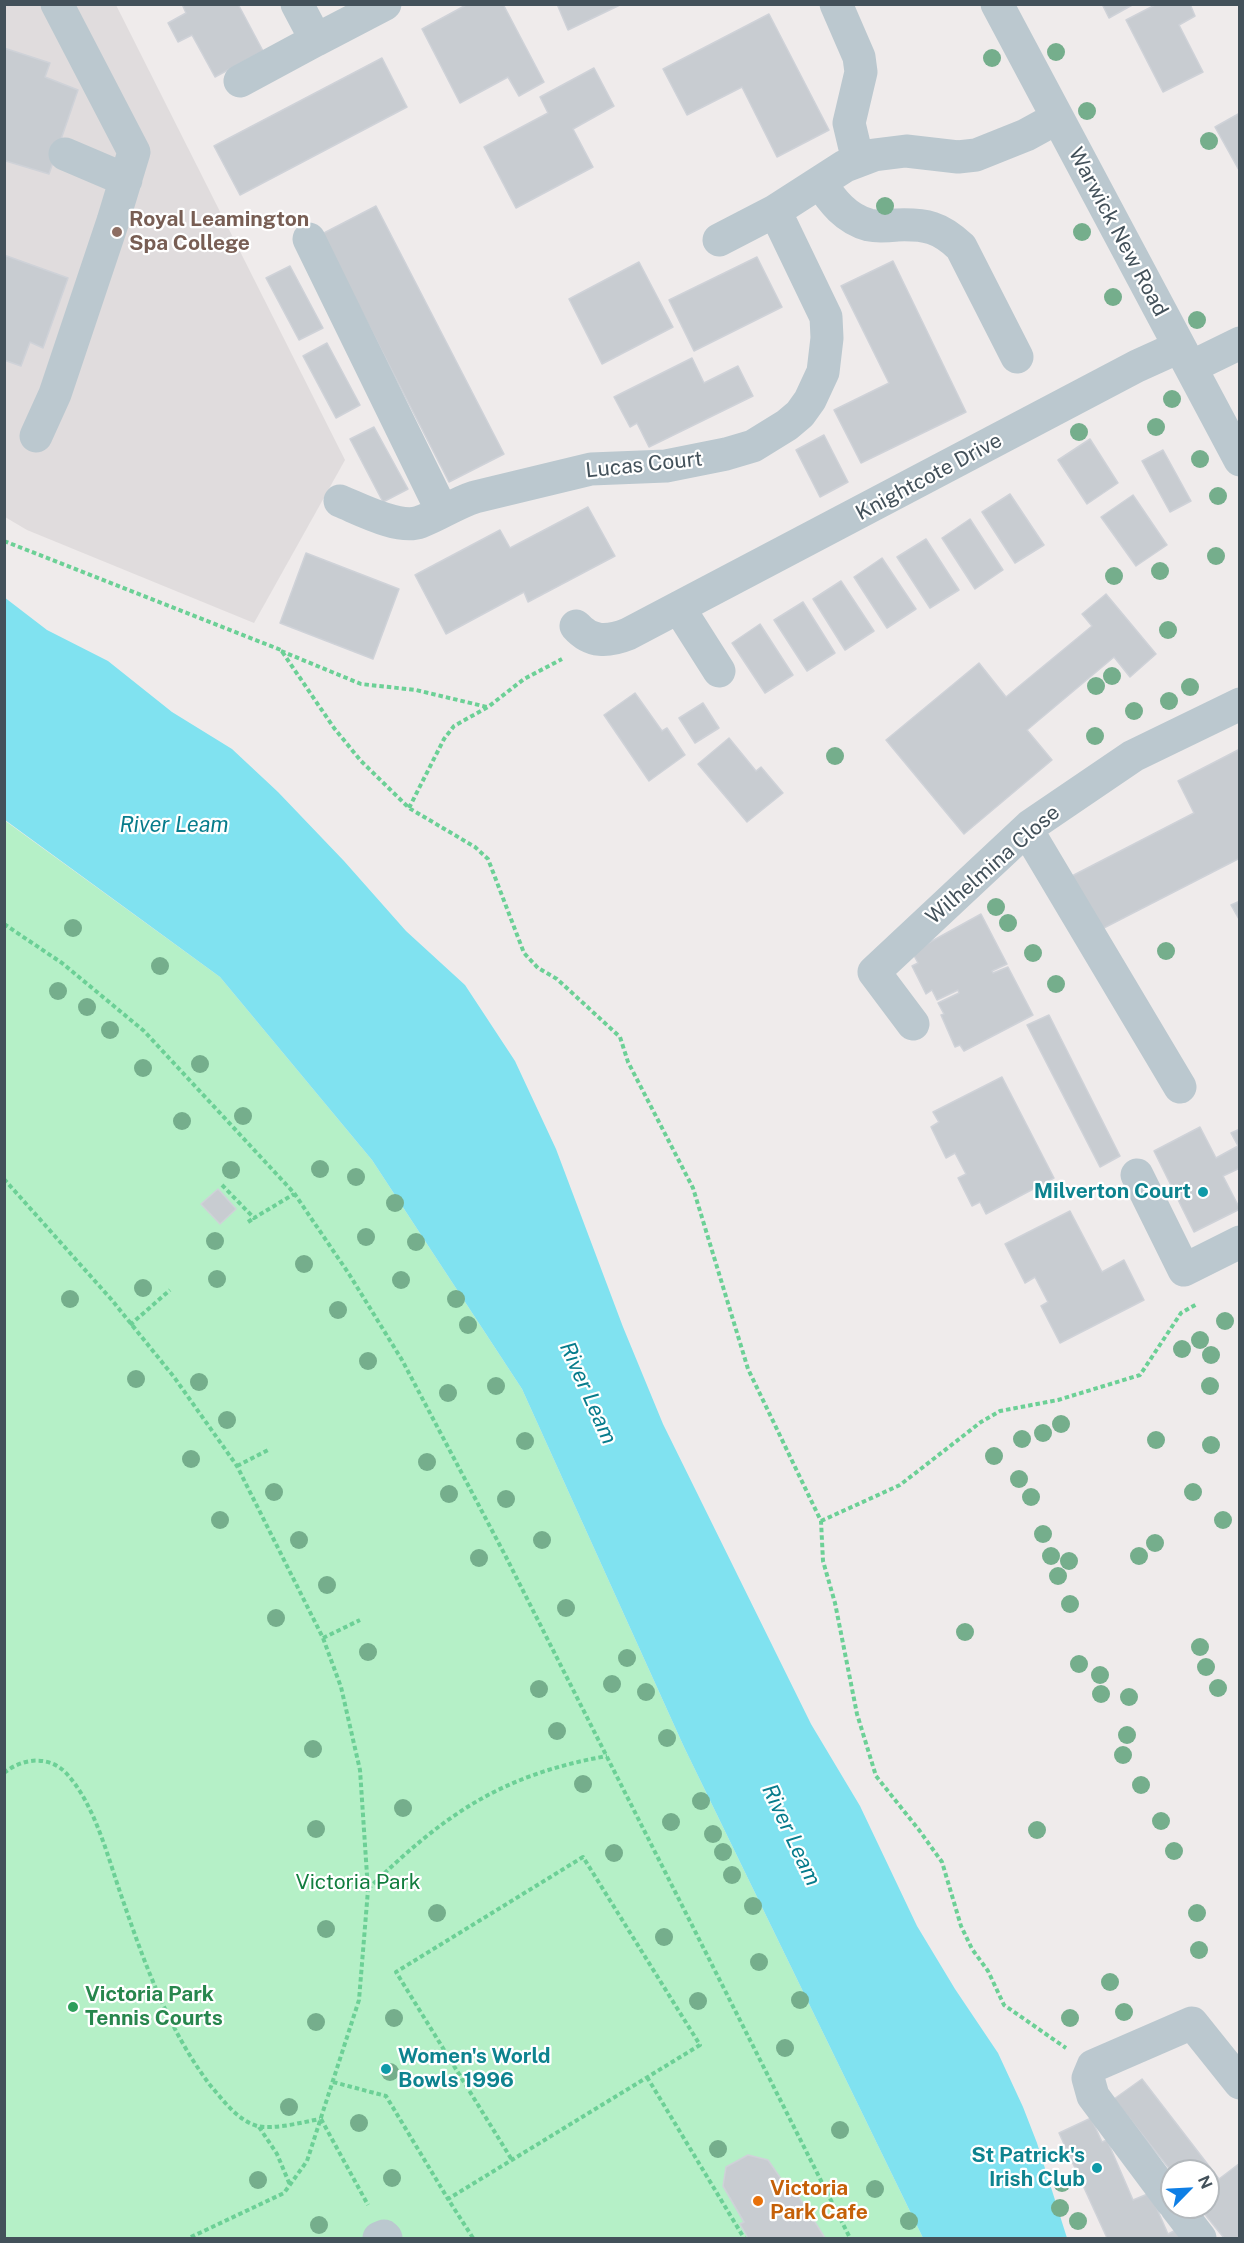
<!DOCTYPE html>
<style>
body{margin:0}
#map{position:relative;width:1244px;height:2243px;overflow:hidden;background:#efebeb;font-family:"Public Sans",sans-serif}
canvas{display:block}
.frame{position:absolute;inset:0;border:6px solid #43515a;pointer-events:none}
.north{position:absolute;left:1160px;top:2159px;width:60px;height:60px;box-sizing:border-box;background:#fff;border:2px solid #b4b9bd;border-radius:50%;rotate:66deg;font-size:16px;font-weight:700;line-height:24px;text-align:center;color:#43515a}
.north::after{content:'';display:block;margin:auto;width:21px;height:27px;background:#0f7fe5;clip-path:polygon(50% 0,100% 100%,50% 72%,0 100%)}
</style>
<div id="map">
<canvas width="1244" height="2243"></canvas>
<div class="frame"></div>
<div class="north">N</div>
</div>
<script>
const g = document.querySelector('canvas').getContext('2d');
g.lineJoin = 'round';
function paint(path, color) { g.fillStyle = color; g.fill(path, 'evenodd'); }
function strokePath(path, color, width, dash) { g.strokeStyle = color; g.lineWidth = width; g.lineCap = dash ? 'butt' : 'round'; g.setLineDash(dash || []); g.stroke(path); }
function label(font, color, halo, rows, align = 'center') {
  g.font = font + ' "Public Sans",sans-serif'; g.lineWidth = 4.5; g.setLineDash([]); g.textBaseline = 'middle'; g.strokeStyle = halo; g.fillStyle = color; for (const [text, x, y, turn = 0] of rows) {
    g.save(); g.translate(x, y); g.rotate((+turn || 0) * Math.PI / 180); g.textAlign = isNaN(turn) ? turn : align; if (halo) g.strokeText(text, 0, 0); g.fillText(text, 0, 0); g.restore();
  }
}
paint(new Path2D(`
 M5,5h111l229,455 -91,163 -227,-93 -22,-13z`), '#e0dcdd');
paint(new Path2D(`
 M4,820l216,157 152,183 150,229 162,358 239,491h-918z`), '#b5f0c7');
paint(new Path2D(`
 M4,597l43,33 61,31 64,51 60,37 46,43 66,69 62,70 59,54 50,76 41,88 67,178 40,97 148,300 49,82 57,120 38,63 43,64 25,54 14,36 30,95h-144l-239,-491 -162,-358 -150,-229 -152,-183 -215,-157z`), '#80e2f0');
const building = new Path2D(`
 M182,4h56l25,47 -48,26 -23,-42 -14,7 -10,-19 18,-10z
 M468,4h35l41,78 -25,14 -11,-19 -48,26 -38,-74z
 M557,4h65l-54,26z
 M1102,4h32l-25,14z
 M1157,4h33l5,12 -16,9 24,47 -40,20 -37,-72z
 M769,14l60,116 -52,27 -35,-70 -55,28 -24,-46z
 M4,48l46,15 -5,14 33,13 -29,84 -43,-13 -2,3z
 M382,58l25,49 -167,88 -26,-49z
 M594,68l20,38 -41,23 20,38 -77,41 -32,-61 64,-34 -8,-16z
 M1240,113v59l-25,-45z
 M376,206l128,248 -55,28 -127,-248z
 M4,255l64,23 -25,70 -13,-6 -9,24 -17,-6z
 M757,257l25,50 -88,44 -25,-51z
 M893,261l73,151 -105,51 -27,-53 55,-27 -48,-97z
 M639,262l34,65 -71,37 -33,-65z
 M290,266l33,62 -24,12 -33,-62z
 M327,343l33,62 -24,13 -33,-62z
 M692,358l12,25 34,-17 15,30 -104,51 -12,-24 -7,4 -16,-30z
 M374,427l34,62 -25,13 -33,-63z
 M824,435l24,47 -28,15 -24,-47z
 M1090,439l28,44 -31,21 -29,-44z
 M1163,450l28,51 -21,11 -28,-51z
 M1010,494l34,51 -29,18 -33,-51z
 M1133,495l34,50 -31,21 -35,-49z
 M588,507l27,49 -87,46 -4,-10 -78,42 -31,-59 85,-45 10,18z
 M970,519l33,51 -28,19 -33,-51z
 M926,539l33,51 -29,18 -33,-51z
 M306,553l93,36 -26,70 -93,-36z
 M882,558l34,51 -29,19 -33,-51z
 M841,581l33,50 -29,19 -32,-51z
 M1106,594l50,60 -26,23 -16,-20 -87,73 25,30 -88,74 -78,-94 93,-77 27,34 86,-71 -10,-12z
 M803,602l32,51 -28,18 -33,-51z
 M760,624l33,51 -28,18 -33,-50z
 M635,693l27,38 5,-3 18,27 -36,26 -45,-66z
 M703,703l16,25 -24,15 -16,-25z
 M729,738l27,33 5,-4 22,26 -36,29 -49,-58z
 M1240,749v109l-144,74 -28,-54 126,-65 -16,-32z
 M1240,901v20l-9,-16z
 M981,914l26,50 -15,7 1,2 15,-6 25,48 -69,36 -4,-6 -5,2 -14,-32 3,-1 -6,-11 21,-10 -1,-3 -21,10 -5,-10 -6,4 -14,-28 6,-3 -6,-11z
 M1049,1015l71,141 -20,11 -73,-142z
 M1002,1077l52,101 -68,36 -6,-12 -8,4 -14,-28 8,-4 -11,-21 -9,5 -15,-31 8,-5 -6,-10z
 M1200,1127l16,31 22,-12 -7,-13 9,-4v39l-17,8 17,33 -46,23 -40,-81z
 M218,1189l18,20 -16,15 -19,-20z
 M1070,1211l32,61 22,-12 20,40 -84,43 -19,-37 7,-4 -13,-25 -10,6 -20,-39z
 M1142,2079l77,100 21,-16v75h-16l-25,-31h9v-36l-36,1 -58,-73z
 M1091,2118l11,24 5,-2 26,60 17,-7 18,41 8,-4 4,8h-73l-48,-105z
 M748,2155l20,5 22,32 4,-3 31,49h-77l-8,-14 4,-2 -21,-36 3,-19z`);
paint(building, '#c8ccd1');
strokePath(building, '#cfd2d8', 1.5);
strokePath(new Path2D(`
 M4,541l277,109 53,78 27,33 48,47 66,39 13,12 36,94 14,15 19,11 63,58 8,25 65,126 55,181 73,152 2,40 12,42 22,111 19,62 43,54 23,32 19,64 11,23 16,22 16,34 62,43
 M281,651l80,33 55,6 71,17
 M409,808l35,-69 10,-13 34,-19 36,-28 38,-20
 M4,924l58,39 82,68 150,162 55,81 53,86 103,195 345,683
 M4,1179l107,120 63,78 63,89 86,172 18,49 19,83 8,120 -9,110 -52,161 -23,32 -95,45
 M222,1185l32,33 40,-24
 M248,1222l6,-4
 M130,1325l40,-35
 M237,1466l31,-16
 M821,1521l79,-36 81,-63 19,-11 58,-11 82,-25 41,-62 16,-9
 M323,1638l37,-18
 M4,1773c18,-15 45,-18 62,0 28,30 41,81 54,119 23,67 47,136 90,193 13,15 27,35 47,41 17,4 46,-4 63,-7
 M368,1889c76,-74 132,-114 239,-133
 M647,2077l97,161
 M333,2082l53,14 62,103
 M321,2119l47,86
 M259,2127l18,27 13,31
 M473,2238l-25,-39 252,-154 -117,-188 -187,115 116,188`), '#6cd096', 4, [4.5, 3]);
strokePath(new Path2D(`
 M836,4l23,53 2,15 -12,51 9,38
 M997,4l243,456
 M316,40l69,-36
 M240,81l76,-41 -19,-36
 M65,154l61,26
 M820,182c12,19 26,37 49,43 9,2 19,1 28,0 29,-1 43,2 64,22l56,110
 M309,239l133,272
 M719,240l56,-29 70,-45 29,-11 32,-4 52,6 18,-2 50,-20 31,-17
 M1191,367l49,-24
 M36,436l19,-42 58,-173 21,-69 -77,-148
 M340,501c20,8 59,29 80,21 19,-7 36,-19 55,-25l116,-28 75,-3 60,-12 27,-8 34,-21 13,-11 10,-14 13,-28 4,-34 -1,-21 -51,-106
 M679,608l40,63
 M576,626c15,17 32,16 52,8l509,-268 42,-19
 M1027,830l153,257
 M913,1024l-39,-52 156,-146 103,-70 107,-52
 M1137,1175l47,95 56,-28
 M1172,2202l-79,-106 -5,-18 5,-12 99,-43 48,60
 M1176,2207l24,31
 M379,2238l5,-2 2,2`), '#bbc8cf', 33);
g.fillStyle = '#75ae8c';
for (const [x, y] of [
 [1056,52],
 [992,58],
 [1087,111],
 [1209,141],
 [885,206],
 [1082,232],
 [1113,297],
 [1197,320],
 [1172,399],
 [1156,427],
 [1079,432],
 [1200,459],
 [1218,496],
 [1216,556],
 [1160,571],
 [1114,576],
 [1168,630],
 [1112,676],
 [1096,686],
 [1190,687],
 [1169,701],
 [1134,711],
 [1095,736],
 [835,756],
 [996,907],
 [1008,923],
 [73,928],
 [1166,951],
 [1033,953],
 [160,966],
 [1056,984],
 [58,991],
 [87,1007],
 [110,1030],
 [200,1064],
 [143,1068],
 [243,1116],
 [182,1121],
 [320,1169],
 [231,1170],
 [356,1177],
 [395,1203],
 [366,1237],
 [215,1241],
 [416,1242],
 [304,1264],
 [217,1279],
 [401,1280],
 [143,1288],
 [70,1299],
 [456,1299],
 [338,1310],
 [1225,1321],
 [468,1325],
 [1200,1340],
 [1182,1349],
 [1211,1355],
 [368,1361],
 [136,1379],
 [199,1382],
 [496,1386],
 [1210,1386],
 [448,1393],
 [227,1420],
 [1061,1424],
 [1043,1433],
 [1022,1439],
 [1156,1440],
 [525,1441],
 [1211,1445],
 [994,1456],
 [191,1459],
 [427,1462],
 [1019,1479],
 [274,1492],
 [1193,1492],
 [449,1494],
 [1031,1497],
 [506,1499],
 [220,1520],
 [1223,1520],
 [1043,1534],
 [299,1540],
 [542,1540],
 [1155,1543],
 [1051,1556],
 [1139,1556],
 [479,1558],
 [1069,1561],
 [1058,1576],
 [327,1585],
 [1070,1604],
 [566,1608],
 [276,1618],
 [965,1632],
 [1200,1647],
 [368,1652],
 [627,1658],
 [1079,1664],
 [1206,1667],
 [1100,1675],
 [612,1684],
 [1218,1688],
 [539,1689],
 [646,1692],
 [1101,1694],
 [1129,1697],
 [557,1731],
 [1127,1735],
 [667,1738],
 [313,1749],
 [1123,1755],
 [583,1784],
 [1141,1785],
 [701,1801],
 [403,1808],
 [1161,1821],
 [671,1822],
 [316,1829],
 [1037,1830],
 [713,1834],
 [1174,1851],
 [723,1852],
 [614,1853],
 [732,1875],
 [753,1906],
 [437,1913],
 [1197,1913],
 [326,1929],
 [664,1937],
 [1199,1950],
 [759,1962],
 [1110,1982],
 [800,2000],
 [698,2001],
 [1124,2012],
 [394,2018],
 [1070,2018],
 [316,2022],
 [785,2048],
 [390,2072],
 [289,2107],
 [359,2123],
 [840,2130],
 [718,2149],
 [392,2178],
 [258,2180],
 [1062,2183],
 [875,2189],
 [1060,2208],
 [909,2221],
 [1078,2221],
 [319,2225]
]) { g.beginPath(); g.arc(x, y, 9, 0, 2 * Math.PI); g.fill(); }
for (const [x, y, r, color] of [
 [117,232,6,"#8d6e63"],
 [1203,1192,6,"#0f9aa8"],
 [73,2007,6,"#2e9e5b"],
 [386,2069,6,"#0f9aa8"],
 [1097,2168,6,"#0f9aa8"],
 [758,2201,6,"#e8710a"]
]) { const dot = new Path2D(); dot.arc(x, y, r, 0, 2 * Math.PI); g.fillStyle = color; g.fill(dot); strokePath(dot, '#fff', 2); }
label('bold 21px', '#785e54', '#fff', [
 ["Royal Leamington",129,220],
 ["Spa College",129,244]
], 'left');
label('21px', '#43515a', '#fff', [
 ["Warwick New Road",1118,232,62],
 ["Lucas Court",644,465,-6],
 ["Knightcote Drive",929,477,-28],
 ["Wilhelmina Close",993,865,-41]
]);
label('bold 21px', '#0d838f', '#fff', [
 ["Milverton Court",1191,1192],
 ["Women's World",398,2057,"left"],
 ["Bowls 1996",398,2081,"left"],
 ["St Patrick's",1085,2156],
 ["Irish Club",1085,2180]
], 'right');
label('21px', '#117d3e', '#fff', [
 ["Victoria Park",358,1883]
]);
label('bold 21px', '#27864d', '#fff', [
 ["Victoria Park",85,1995],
 ["Tennis Courts",85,2019]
], 'left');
label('bold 21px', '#c56008', '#fff', [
 ["Victoria",770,2189],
 ["Park Cafe",770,2213]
], 'left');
label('italic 22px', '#077c8c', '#fff', [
 ["River Leam",174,825],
 ["River Leam",588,1393,66],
 ["River Leam",791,1835,65]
]);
</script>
